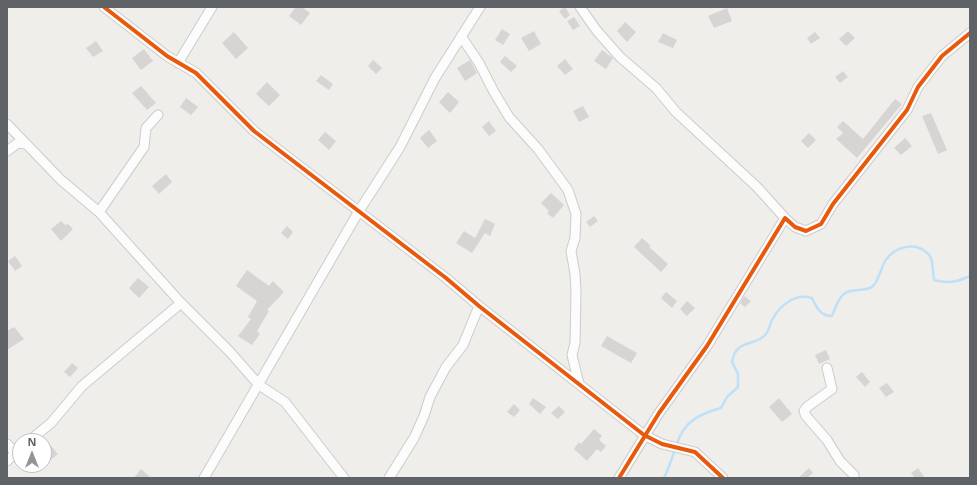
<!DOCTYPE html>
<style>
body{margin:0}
#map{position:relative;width:977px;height:485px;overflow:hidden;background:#efeeea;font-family:"Noto Sans",sans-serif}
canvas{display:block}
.frame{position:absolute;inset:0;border:8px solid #5f6368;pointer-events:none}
.north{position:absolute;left:12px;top:433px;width:40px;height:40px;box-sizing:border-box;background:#fff;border:1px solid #bfc1c3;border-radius:50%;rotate:0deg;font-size:11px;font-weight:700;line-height:16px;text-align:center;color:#5f6368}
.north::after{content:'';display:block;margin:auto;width:14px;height:18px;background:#919496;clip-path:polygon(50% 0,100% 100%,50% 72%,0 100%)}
</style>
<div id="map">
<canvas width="977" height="485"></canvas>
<div class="frame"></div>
<div class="north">N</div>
</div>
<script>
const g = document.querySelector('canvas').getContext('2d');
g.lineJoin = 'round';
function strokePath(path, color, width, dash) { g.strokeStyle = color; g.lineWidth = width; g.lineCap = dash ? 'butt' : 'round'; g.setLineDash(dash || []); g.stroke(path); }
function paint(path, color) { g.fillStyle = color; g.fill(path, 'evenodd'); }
strokePath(new Path2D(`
 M664,478c18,-38 9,-57 57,-70l6,-11 11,-10v-13l-6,-12c4,-24 24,-15 34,-28 3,-4 4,-10 6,-14 8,-15 23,-27 40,-22 5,10 8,18 20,18 3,-7 6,-18 12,-22 8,-7 21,-1 29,-8 6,-6 8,-18 12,-25 10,-15 32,-21 45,-5 3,5 3,17 4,24 14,4 23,2 36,-4`), '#bfe0f9', 2.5);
paint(new Path2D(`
 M296,7h6l8,6 -9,12 -12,-9z
 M565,7l5,8 -5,4 -6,-8z
 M727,8l5,13 -18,7 -6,-12z
 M574,17l6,9 -7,4 -6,-9z
 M625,22l11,10 -9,10 -10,-11z
 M502,29l8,5 -7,11 -8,-5z
 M534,31l7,13 -12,7 -8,-13z
 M848,31l7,7 -9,8 -7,-7z
 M234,32l14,16 -12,11 -14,-16z
 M815,32l5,6 -9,6 -4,-6z
 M663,33l14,7 -4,8 -15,-6z
 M96,41l7,10 -10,6 -7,-9z
 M144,49l9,12 -12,9 -9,-12z
 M602,50l11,8 -7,11 -12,-8z
 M505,56l12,10 -6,6 -11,-10z
 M565,59l8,10 -8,6 -8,-9z
 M373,60l9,8 -6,6 -8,-8z
 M470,60l7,13 -12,8 -8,-13z
 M843,71l5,6 -8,6 -5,-6z
 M321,75l12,9 -4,6 -13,-9z
 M267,82l13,13 -11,11 -13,-12z
 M141,86l15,17 -9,7 -15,-17z
 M448,92l11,10 -9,11 -11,-11z
 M186,98l12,9 -7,8 -11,-8z
 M895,99l7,5 -45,54 -21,-19 7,-6 -6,-6 6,-6 20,18z
 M583,106l6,11 -10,5 -6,-11z
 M931,113l16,37 -9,4 -16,-38z
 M489,121l7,10 -7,5 -7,-9z
 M429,130l8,11 -9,7 -8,-10z
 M325,132l11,9 -7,9 -11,-10z
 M809,133l7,7 -8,8 -7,-7z
 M905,138l7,8 -11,9 -7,-7z
 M166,174l6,8 -13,12 -7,-8z
 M551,193l13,12 -11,13 -6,-5 2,-2 -8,-8z
 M594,216l4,5 -8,6 -4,-5z
 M485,219l10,5 -5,12 -5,-3 -13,20 -16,-10 8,-12 11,7z
 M61,221l4,4 3,-1 5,5 -12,12 -10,-12z
 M287,226l6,6 -5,7 -7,-6z
 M642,238l9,8 -2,1 19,17 -7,8 -27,-25z
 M15,256l7,10 -7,5 -7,-10z
 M247,270l22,16 4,-5 11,11 -17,18 2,1 -12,20 3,3 -8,11 -14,-9 13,-17 -3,-2 9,-16 -21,-15z
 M138,278l11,9 -10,11 -10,-10z
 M666,292l11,9 -5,7 -11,-10z
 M744,296l7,5 -6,6 -5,-4z
 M687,301l8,7 -8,8 -7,-7z
 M14,327l10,12 -17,11v-19z
 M607,336l30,17 -6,10 -30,-17z
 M826,350l4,9 -11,5 -4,-9z
 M72,363l6,5 -8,9 -6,-5z
 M862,372l8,10 -5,5 -9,-10z
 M887,383l7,9 -8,5 -7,-9z
 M533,398l13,9 -6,7 -11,-10z
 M779,398l13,16 -10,8 -13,-15z
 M514,404l6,6 -6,7 -7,-5z
 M559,406l6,6 -7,7 -7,-6z
 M594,429l8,7 -3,4 7,6 -5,6 -4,-3 -10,12 -13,-12 5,-7 2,2z
 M44,438l14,16 -10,8 -4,-4z
 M809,468l4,5 -6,5h-9z
 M918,468l7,10h-10l-4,-5z
 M141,469l10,9h-17z`), '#d6d5d3');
const street = new Path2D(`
 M104,7l63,49 29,17 58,58 192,147 33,28 165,129 18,9 33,8 28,26
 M580,7l17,24 23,26 36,31 20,24 81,75 28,31
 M461,36l18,27 15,29 15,25 29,32 30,41 8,24 -1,24 -4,13 4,23 1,17 -1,52 -3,12 7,29
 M178,63l34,-56
 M7,124l54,56 38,32 82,91 49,49 29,33 26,17 59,76
 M7,151l11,-8 8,1
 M99,212l45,-65 2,-19 12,-13
 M827,368l5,21 -25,18 -3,4 2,5 21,24 13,21 14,14v3
 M29,441l22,-18 31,-37 99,-83
 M7,444l8,8
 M7,461l13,-12
 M204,478l155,-267 41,-64 35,-69 45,-71
 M389,478l25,-40 10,-22 6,-19 16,-30 17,-22 16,-39
 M619,478l40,-65 48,-67 78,-128 10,9 11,4 15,-7 12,-20 74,-94 11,-23 24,-31 28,-23`);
strokePath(street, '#cbcccc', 11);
strokePath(street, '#fdfcfc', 9);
strokePath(new Path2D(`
 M104,7l63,49 29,17 58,58 192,147 33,28 165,129 18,9 33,8 28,26
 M619,478l40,-65 48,-67 78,-128 10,9 11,4 15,-7 12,-20 74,-94 11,-23 24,-31 28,-23`), '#e8590c', 4);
</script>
